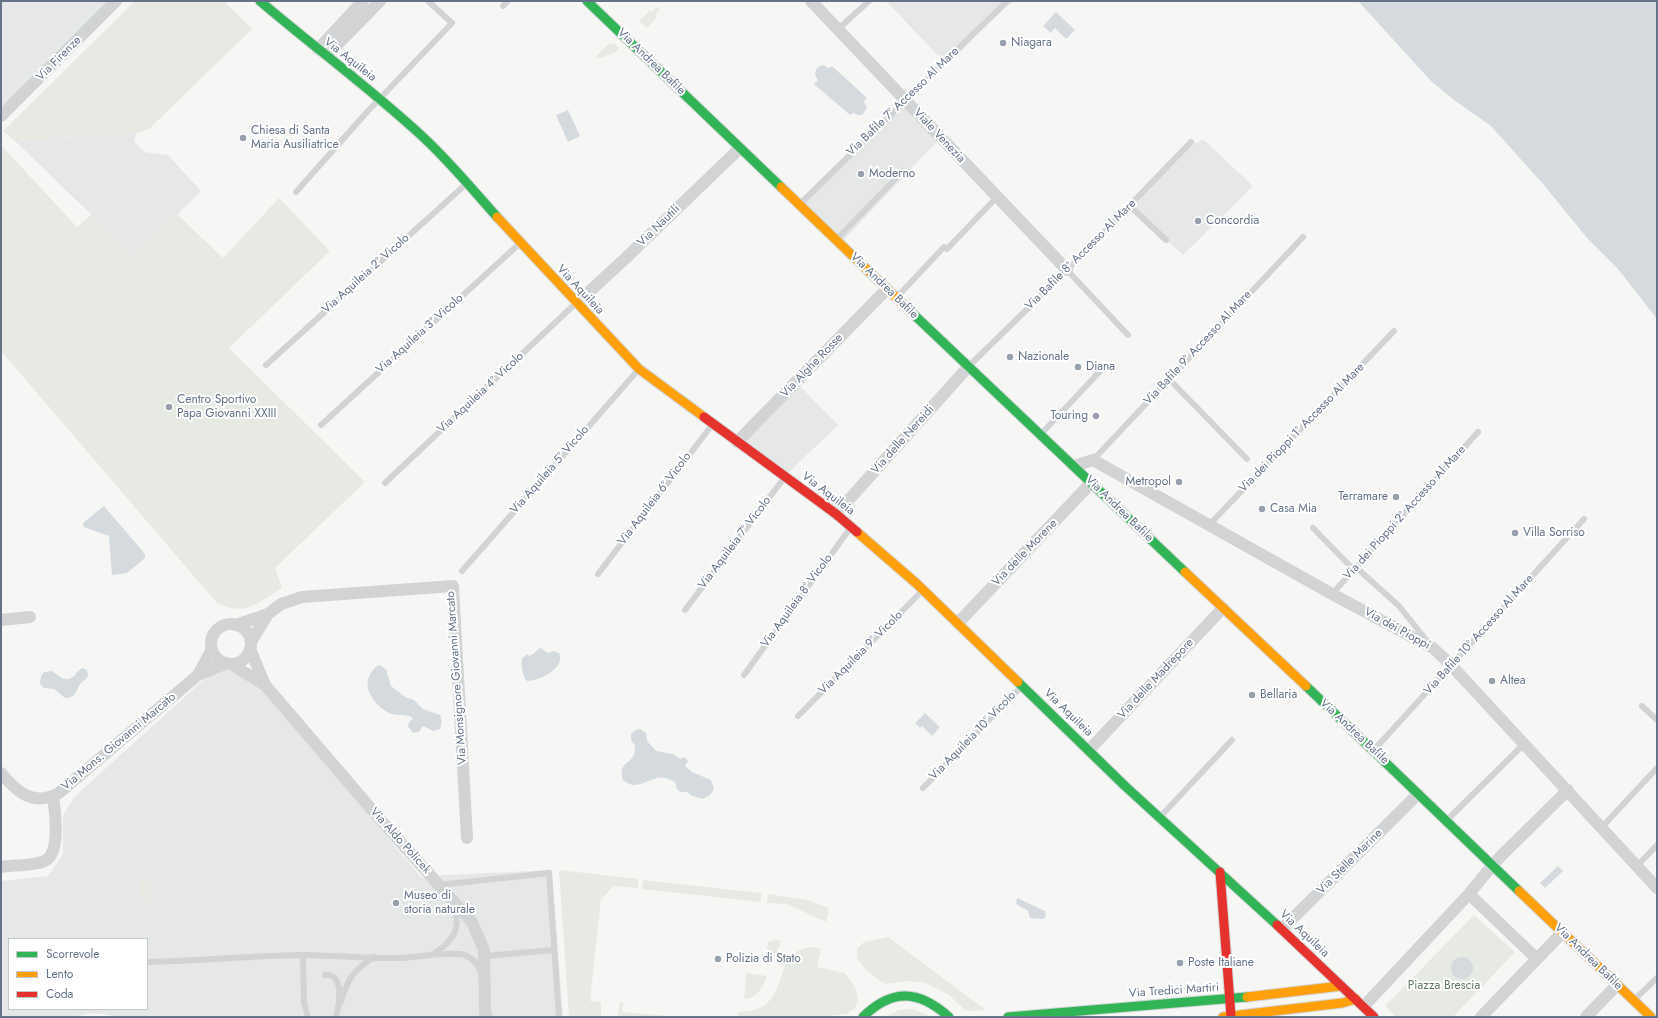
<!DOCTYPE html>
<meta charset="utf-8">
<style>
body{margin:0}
#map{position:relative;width:1658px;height:1018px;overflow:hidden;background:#f6f7f5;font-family:Jost,sans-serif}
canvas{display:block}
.frame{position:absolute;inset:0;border:2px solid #647388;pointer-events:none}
.legend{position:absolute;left:8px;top:938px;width:140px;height:72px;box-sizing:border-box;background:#fff;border:1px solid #c1c7cf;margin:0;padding:5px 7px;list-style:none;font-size:12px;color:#647388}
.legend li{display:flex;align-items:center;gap:8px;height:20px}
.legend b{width:20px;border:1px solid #c1c7cf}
</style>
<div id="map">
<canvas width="1658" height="1018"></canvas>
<div class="frame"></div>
<ul class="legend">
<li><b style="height:5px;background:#30b455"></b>Scorrevole</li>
<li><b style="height:5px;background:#ff9f0a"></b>Lento</li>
<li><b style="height:5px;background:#e5322d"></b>Coda</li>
</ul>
</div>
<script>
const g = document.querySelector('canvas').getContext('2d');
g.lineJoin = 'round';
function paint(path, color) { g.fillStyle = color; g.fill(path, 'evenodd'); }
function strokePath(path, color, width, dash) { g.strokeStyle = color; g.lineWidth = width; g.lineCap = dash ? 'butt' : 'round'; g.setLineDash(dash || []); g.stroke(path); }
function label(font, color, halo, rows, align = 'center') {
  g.font = font + ' Jost,sans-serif'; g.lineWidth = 4; g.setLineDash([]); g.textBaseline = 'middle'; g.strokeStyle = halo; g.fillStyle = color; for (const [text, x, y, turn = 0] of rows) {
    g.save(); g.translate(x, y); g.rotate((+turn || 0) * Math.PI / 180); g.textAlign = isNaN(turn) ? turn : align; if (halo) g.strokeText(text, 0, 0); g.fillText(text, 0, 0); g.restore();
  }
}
paint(new Path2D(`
 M1,1h115l-115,115z
 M886,1h127l-68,62z
 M905,99l36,38 -101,107 -40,-40z
 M137,133l-3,9 11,10 23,3 33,36 -66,66 -120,-116z
 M1203,139l50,47 -70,69 -53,-49 61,-64 6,1z
 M796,382l42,43 -53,51 -48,-34z
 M229,669l21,8 172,201 23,-3 107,-5 11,147h-448l-6,-2 -16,-2 -21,4h-71v-136l47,-5 15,-21v-39l11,-19 137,-124zM9,939h138v70h-138z`), '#e6e8e8');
paint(new Path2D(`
 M135,1h89l28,28 -103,100 -12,4 -122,8 -12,-10z
 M657,7l3,3 -5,5 2,2 -10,11 -8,-7 11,-11 2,2z
 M614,43l5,5 -3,4 -18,7 -2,-3 12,-12z
 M1,145l76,82 15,-13 43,43 42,-43 46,44 56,-60 51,53 -101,97 136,134 -90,86 7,20c-22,14 -39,30 -66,14l-215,-251z
 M559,870l79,9v9l-24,-2 -13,13 -11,102 11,1v15h-32z
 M141,878c10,2 16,22 12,30 -11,-2 -13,-19 -14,-28z
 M643,880l118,13v9l-119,-13z
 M768,894l39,6 22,8 -3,14 -39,-18 -20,-1z
 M1474,915l41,37 -62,65h-57l-11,-11z
 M888,937l98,73 -14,1 -7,-1 -16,-15 -23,-12 -17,-2 -23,3 -3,-1 -18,-14 -8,-11v-10l7,-6z
 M773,940l8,1 -7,19 -8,-2 2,-17 4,1z
 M810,947l11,1 -4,19 28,6 11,16 2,11 -3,8 -8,6 -25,3h-85l1,-5c9,-1 19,-1 27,-7 22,-17 11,-52 45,-58z
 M746,973l21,3c-4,11 -10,23 -23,23z
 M620,1002l3,1 -1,9 61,5h-65z
 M912,1009l11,4 8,4h-46l14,-7z`), '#e6eae3');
paint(new Path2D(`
 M1358,1h299v318l-39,-50 -30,-30 -45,-55 -52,-58 -37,-26 -23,-19z
 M1056,12l19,18 -9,9 -11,-11 -4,5 -8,-7z
 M823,65l6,3 3,-2 35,32 -3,3 3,7 -5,7h-4l-5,-2 -3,2 -36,-31 4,-4c-5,-6 -3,-13 5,-15z
 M568,110l12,26 -12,6 -12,-27z
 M104,506l41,48v4l-18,15 -15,2 -3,-39 -25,-9 -1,-4z
 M541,648l7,5 6,-2 5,2c7,15 -20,28 -32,28 -5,-4 -6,-17 -5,-23l6,-4 1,2c5,-1 7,-6 12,-8z
 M379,665l7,4 5,17 14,11 9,3 9,9 17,6 2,7 -2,7 -7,2 -10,-5 -4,6 -6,1 -5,-7 1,-4 4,-3 -2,-2c-6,-3 -12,-1 -19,-3 -11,-3 -28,-21 -24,-34 1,-5 6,-13 11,-15z
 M82,668l5,2 1,6c-2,4 -7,6 -9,10 -4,7 -4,12 -14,12l-11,-9 -10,-1 -4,-4 1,-8 3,-4 8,-1c7,5 14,13 23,4 2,-3 4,-5 7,-7z
 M925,713l15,14 -8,9 -10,-10 -2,2 -5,-5z
 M640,729l6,4 1,8 9,10 17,3 7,5 5,-2 3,4 -3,5 7,6 19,8 3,9 -4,6 -7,4 -11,-3 -5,-4h-6l-4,-3c-1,-1 -1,-4 -1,-6 -1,-1 -4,-3 -6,-3 -17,-10 -30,15 -47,0 -5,-16 5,-15 11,-25 1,-2 1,-7 1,-9l-4,-6v-6l4,-4z
 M1558,866l5,5 -18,17 -5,-5z
 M1017,898l28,13 1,6 -3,2 -13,-1 -2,-7 -12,-7z
 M1451 968a11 11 0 1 1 22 0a11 11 0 1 1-22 0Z`), '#d4dade');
const fast = new Path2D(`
 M260,1c54,46 111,88 163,136 27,25 50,53 74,80
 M587,1l194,186
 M909,310l276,262
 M1018,682l107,104 152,139
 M1306,686l213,205
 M863,1017c29,-29 56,-27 86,0
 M1008,1017l239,-20`);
const slow = new Path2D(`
 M781,187l128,123
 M497,217l142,152 65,48
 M857,532l60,52 101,98
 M1185,572l121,114
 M1519,891l132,126
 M1247,997l94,-11
 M1223,1017l119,-14 14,-4`);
const jam = new Path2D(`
 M704,417l132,97 21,18
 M1220,872l11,144
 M1277,925l97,92`);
strokePath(fast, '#d2d5d6', 11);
strokePath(slow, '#d2d5d6', 11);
strokePath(jam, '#d2d5d6', 11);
strokePath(new Path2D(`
 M503,6l5,-5
 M838,29l31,-28
 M296,192l71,-80 85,-89 -24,-22
 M800,204l207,-203
 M1130,206l36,34
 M837,239l66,-68
 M1067,270l61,65
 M897,297l47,-50 3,2 50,-52
 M266,365l200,-181
 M969,366l98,-96 124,-128
 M1169,379l78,80
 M321,425l198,-181
 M1042,433l63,-67
 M1093,460l210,-223
 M385,483l191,-180
 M1210,524l184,-193
 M1313,528l41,42
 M1359,570l40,36 28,35
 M462,571l177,-202
 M598,574l114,-149
 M1332,594l146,-162
 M685,610l99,-132
 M744,675l107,-148
 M1642,706l15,14
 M798,716l124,-125
 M1374,750l210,-231
 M923,788l98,-101
 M1161,816l71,-76
 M1447,820l77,-76
 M1602,827l55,-59
 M1638,865l19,-20
 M439,885l110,-12 10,144
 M303,955l1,48 4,14
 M432,955c18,-11 32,-26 21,-49
 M485,956l69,-6
 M147,962c51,-1 101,-6 152,-7 34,0 69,4 103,3 18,-1 40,-6 58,-4 10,1 18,9 21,19
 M325,975c20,-2 14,30 11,42
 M1634,1000l23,-22
 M340,1003c8,-24 12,-32 34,-46`), '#d2d3d4', 6);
strokePath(new Path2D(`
 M811,1l256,269
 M318,49l45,-48
 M327,55l53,-54
 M1,116l115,-115
 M577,303l52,-48 111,-107
 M737,442l150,-153
 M1074,466l19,-6 239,134 101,54 18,17 206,223
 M836,514l133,-148
 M1,620l29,-3
 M958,623l133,-140
 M211 644a20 20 0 1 1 40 0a20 20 0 1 1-40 0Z
 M236,625l32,-11 13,-10 21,-7 151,-11 14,252
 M251,642l17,-28
 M212,649l-14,26 29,-12
 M250,649l15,36
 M231,664l34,21 113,132 94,105 12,28 1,63 2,4
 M1089,750l134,-142
 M1,773c16,19 32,34 58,20l139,-118
 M1,867c13,-2 28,-1 41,-5 20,-5 13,-50 11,-66
 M1469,894l68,65
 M1282,929l136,-135
 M1364,1006l105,-112 17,-21 15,-17 67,-66
 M1481,1017l82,-85
 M1586,1017l31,-32`), '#d2d3d4', 12);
strokePath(fast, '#30b455', 9);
strokePath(slow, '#ff9f0a', 9);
strokePath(jam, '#e5322d', 9);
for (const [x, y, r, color] of [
 [1003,43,4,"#97a1ae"],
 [243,138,4,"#97a1ae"],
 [861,174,4,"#97a1ae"],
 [1198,221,4,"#97a1ae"],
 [1010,357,4,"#97a1ae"],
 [1078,367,4,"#97a1ae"],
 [169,407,4,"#97a1ae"],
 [1096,416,4,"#97a1ae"],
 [1179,482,4,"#97a1ae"],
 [1396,497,4,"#97a1ae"],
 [1262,509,4,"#97a1ae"],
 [1515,533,4,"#97a1ae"],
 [1492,681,4,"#97a1ae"],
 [1252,695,4,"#97a1ae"],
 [396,903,4,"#97a1ae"],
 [718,959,4,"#97a1ae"],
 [1180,963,4,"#97a1ae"]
]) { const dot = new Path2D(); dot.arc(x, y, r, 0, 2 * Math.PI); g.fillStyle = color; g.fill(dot); strokePath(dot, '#fff', 1.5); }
label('12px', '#647388', '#fff', [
 ["Niagara",1011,43],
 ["Chiesa di Santa",251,131],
 ["Maria Ausiliatrice",251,145],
 ["Moderno",869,174],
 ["Concordia",1206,221],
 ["Nazionale",1018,357],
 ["Diana",1086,367],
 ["Centro Sportivo",177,400],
 ["Papa Giovanni XXIII",177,414],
 ["Touring",1088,416,"right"],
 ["Metropol",1171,482,"right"],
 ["Terramare",1388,497,"right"],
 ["Casa Mia",1270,509],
 ["Villa Sorriso",1523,533],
 ["Altea",1500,681],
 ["Bellaria",1260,695],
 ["Museo di",404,896],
 ["storia naturale",404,910],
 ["Polizia di Stato",726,959],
 ["Poste Italiane",1188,963]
], 'left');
label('12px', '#647388', '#fff', [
 ["Via Firenze",59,59,-45],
 ["Via Aquileia",350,60,38],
 ["Via Andrea Bafile",651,62,44],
 ["Via Bafile 7° Accesso Al Mare",903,102,-44],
 ["Viale Venezia",939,136,47],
 ["Via Nautili",659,226,-44],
 ["Via Bafile 8° Accesso Al Mare",1081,255,-45],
 ["Via Aquileia 2° Vicolo",366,274,-42],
 ["Via Andrea Bafile",884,286,44],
 ["Via Aquileia",580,290,47],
 ["Via Aquileia 3° Vicolo",420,334,-42],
 ["Via Bafile 9° Accesso Al Mare",1198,348,-47],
 ["Via Alghe Rosse",812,366,-46],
 ["Via Aquileia 4° Vicolo",481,393,-43],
 ["Via dei Pioppi 1° Accesso Al Mare",1302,428,-46],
 ["Via delle Nereidi",903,440,-48],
 ["Via Aquileia 5° Vicolo",550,470,-49],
 ["Via Aquileia",828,494,37],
 ["Via Aquileia 6° Vicolo",655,499,-53],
 ["Via Andrea Bafile",1119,509,44],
 ["Via dei Pioppi 2° Accesso Al Mare",1405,513,-48],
 ["Via Aquileia 7° Vicolo",735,543,-53],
 ["Via delle Morene",1025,553,-46],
 ["Via Aquileia 8° Vicolo",797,601,-54],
 ["Via dei Pioppi",1397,629,29],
 ["Via Bafile 10° Accesso Al Mare",1479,635,-48],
 ["Via Aquileia 9° Vicolo",861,653,-45],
 ["Via Monsignore Giovanni Marcato",457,678,-94],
 ["Via delle Madrepore",1156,679,-47],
 ["Via Aquileia",1068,713,44],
 ["Via Andrea Bafile",1354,732,43],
 ["Via Aquileia 10° Vicolo",973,736,-46],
 ["Via Mons. Giovanni Marcato",119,742,-40],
 ["Via Aldo Policek",400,841,48],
 ["Via Stelle Marine",1350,862,-45],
 ["Via Aquileia",1304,934,43],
 ["Via Andrea Bafile",1588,957,44],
 ["Via Tredici Martiri",1174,991,-4]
]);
label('12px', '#617a60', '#fff', [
 ["Piazza Brescia",1444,986]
]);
</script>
